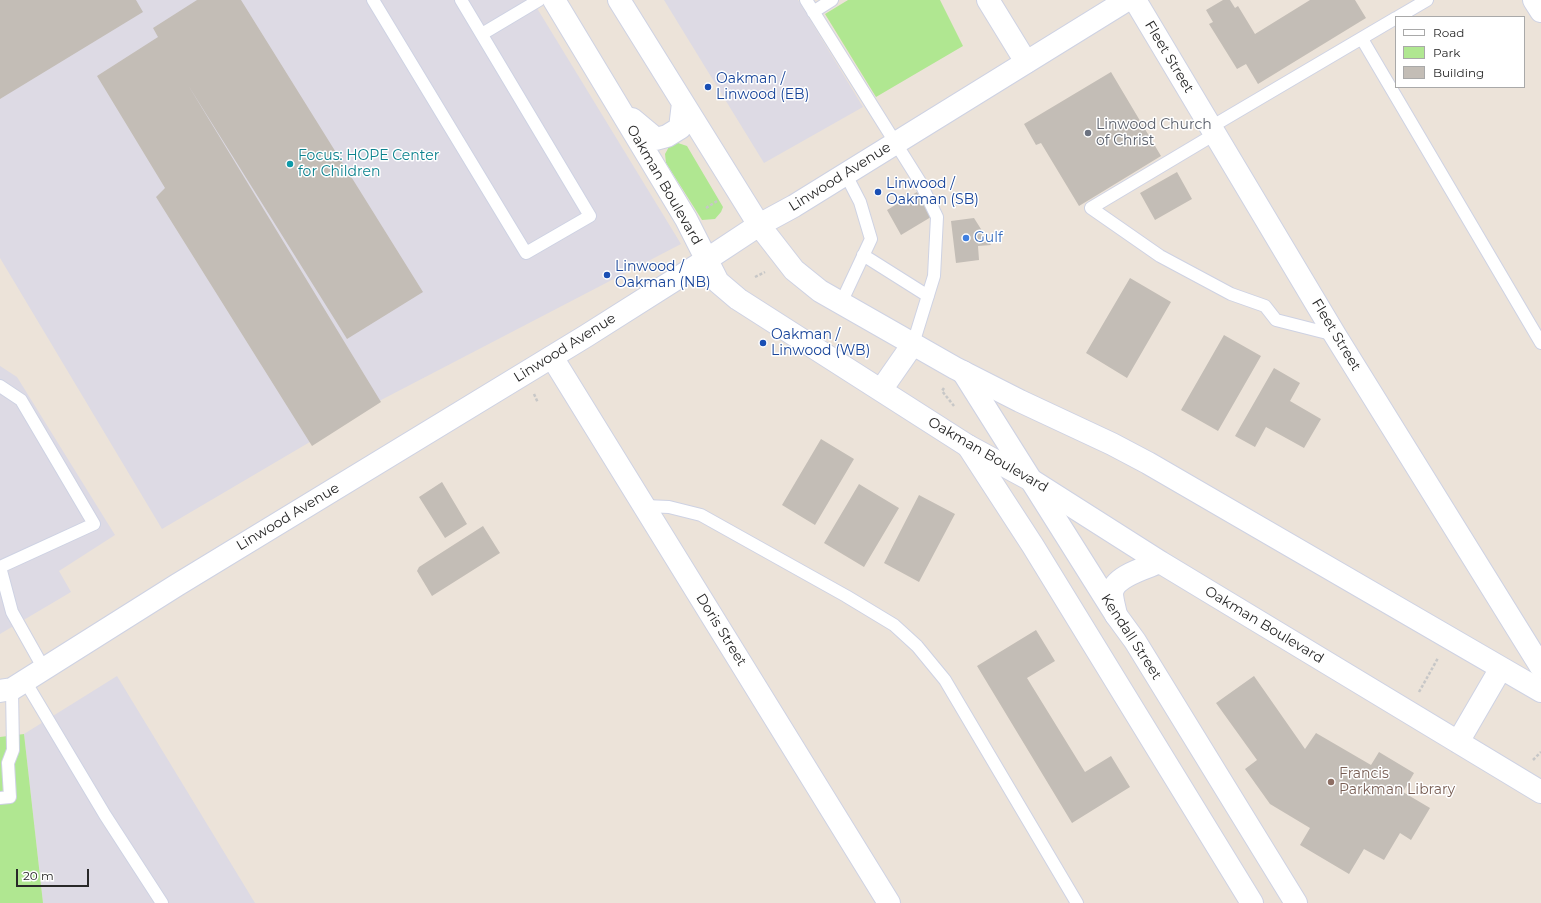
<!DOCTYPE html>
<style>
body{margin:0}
#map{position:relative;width:1541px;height:903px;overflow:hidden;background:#ece3d9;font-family:Montserrat,sans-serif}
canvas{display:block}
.legend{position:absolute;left:1395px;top:16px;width:130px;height:72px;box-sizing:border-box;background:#fff;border:1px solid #a9a9a9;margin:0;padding:5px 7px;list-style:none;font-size:12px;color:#282828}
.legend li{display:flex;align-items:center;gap:8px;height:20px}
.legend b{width:20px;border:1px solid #a9a9a9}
.scale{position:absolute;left:16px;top:869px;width:73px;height:18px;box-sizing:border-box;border:2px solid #282828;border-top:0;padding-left:5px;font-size:12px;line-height:14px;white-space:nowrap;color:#282828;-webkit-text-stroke:3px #fff;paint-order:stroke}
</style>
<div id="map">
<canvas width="1541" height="903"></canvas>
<ul class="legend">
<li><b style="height:5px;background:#fff"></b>Road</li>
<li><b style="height:11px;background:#b0e791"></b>Park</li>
<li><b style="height:11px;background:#c3bdb6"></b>Building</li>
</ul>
<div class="scale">20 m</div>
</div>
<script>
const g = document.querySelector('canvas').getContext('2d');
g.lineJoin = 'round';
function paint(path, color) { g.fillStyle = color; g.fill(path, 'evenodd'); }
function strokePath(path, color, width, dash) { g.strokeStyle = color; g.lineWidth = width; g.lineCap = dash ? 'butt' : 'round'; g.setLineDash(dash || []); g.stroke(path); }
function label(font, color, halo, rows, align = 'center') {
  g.font = font + ' Montserrat,sans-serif'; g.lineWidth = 3; g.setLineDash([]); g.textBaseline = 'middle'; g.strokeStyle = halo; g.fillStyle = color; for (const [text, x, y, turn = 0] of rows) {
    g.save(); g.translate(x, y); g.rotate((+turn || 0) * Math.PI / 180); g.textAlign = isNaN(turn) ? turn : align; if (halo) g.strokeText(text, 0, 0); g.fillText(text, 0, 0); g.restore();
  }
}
paint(new Path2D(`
 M0,0h532l149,244 -298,155 -221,130 -162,-271z
 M664,0h134l65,107 -99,56z
 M0,366l17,11 98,158 -56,36 12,21 -71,42z
 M117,676l138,227h-212l-19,-169z`), '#dddae4');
paint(new Path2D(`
 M848,0h92l23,46 -87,51 -51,-83z
 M678,143l9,3 36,61 -2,5 -6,7 -13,1 -36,-57 -1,-9 5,-9z
 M24,734l19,169h-43v-166z`), '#b0e791');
paint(new Path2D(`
 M0,0h136l7,12 -143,87z
 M197,0h44l182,292 -76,47 -159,-254 193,317 -69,44 -156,-249 9,-9 -68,-112 61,-39 -5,-9z
 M1223,0h7l5,8 3,-2 17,28 55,-34h45l11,18 -108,66 -12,-20 -9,5 -28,-45 4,-2 -7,-12z
 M1111,72l50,84 -82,50 -38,-63 -5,2 -12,-21z
 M1177,172l15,27 -37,21 -15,-27z
 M917,192l14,25 -30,18 -14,-25z
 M974,218l17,27 -13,1 1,14 -23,3 -5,-42z
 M1130,278l41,24 -44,76 -41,-25z
 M1224,335l37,21 -43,75 -37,-21z
 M1274,368l26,15 -10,18 31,18 -17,29 -38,-21 -11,20 -20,-11z
 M821,439l33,20 -39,66 -33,-20z
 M442,482l25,42 -22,14 -26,-41z
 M859,484l40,24 -35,59 -40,-24z
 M919,495l36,19 -36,68 -35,-19z
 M483,526l17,27 -68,43 -15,-25 2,-4z
 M1036,630l19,31 -28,17 58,94 26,-16 19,31 -58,36 -95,-157z
 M1254,676l51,73 11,-16 55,32 8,-13 35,21 -11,19 27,16 -19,32 -11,-7 -16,27 -20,-11 -15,25 -49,-29 10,-17 -40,-24 -25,-35 12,-9 -41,-57z`), '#c3bdb6');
const lane = new Path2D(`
 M373,0l153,253 64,-37 -129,-216
 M806,0l114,182 17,35 -3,59 -21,68
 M813,12l19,-12
 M1398,17l29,-17
 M482,34l57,-34
 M1362,39l179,304
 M1211,127l185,-109
 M1215,134l-124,74 69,48 71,38 34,12 11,14 59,15
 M863,255l65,41
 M841,303l30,-64 -11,-37 -15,-29
 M0,386l21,14 73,124 -94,43 12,45 32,57
 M645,506l24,1 32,8 145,81 48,29 23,21 28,34 132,223
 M25,681l80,134 57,88
 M0,798l10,-1 -2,-34 5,-13 -1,-61`);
const street = new Path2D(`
 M988,0l38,62
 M1135,0l200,335 206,332
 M1534,0l7,11
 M552,357l337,546
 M963,372l153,243 19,26 161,262
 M968,446l65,100 219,357`);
const secondary = new Path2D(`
 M554,0l132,219 32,63 20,17 230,147 63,34 129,82 381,230
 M619,0l140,225 35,45 26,21 135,77 65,33 92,43 36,19 393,228
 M632,119l24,20 11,-3 13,-8 3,-25
 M881,390l32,-46
 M1116,615c-1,-6 -4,-15 -4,-22 2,-17 34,-25 48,-31
 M0,691l12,-2 165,-104 409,-249 120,-76 53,-35 35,-19 333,-206
 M1458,742l43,-74`);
strokePath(lane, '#ced2e3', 14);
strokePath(street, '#ced2e3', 24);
strokePath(secondary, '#ced2e3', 24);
strokePath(new Path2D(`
 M706,208l11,-7
 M755,277l10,-5
 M944,388l-2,3 12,15
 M534,394l4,9
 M1419,692l19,-34
 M1533,760l8,-8`), '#c7c7c7', 2.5, [3, 2]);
strokePath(lane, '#fff', 12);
strokePath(street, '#fff', 22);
strokePath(secondary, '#fff', 22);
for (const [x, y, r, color] of [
 [708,87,4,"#1a4fb4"],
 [1088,133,4,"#6b7280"],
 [290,164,4,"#0f9aa8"],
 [878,192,4,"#1a4fb4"],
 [966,238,4,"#3f7fe0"],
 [607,275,4,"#1a4fb4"],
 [763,343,4,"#1a4fb4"],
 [1331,782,4,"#8d6e63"]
]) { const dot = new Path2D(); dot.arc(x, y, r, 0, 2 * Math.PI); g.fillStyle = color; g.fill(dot); strokePath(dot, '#fff', 1.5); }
label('14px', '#282828', '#fff', [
 ["Fleet Street",1169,57,59],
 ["Linwood Avenue",840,177,-32],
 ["Oakman Boulevard",664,185,60],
 ["Fleet Street",1336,335,59],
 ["Linwood Avenue",565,348,-32],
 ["Oakman Boulevard",988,455,30],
 ["Linwood Avenue",288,517,-31],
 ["Oakman Boulevard",1264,625,31],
 ["Doris Street",721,630,58],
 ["Kendall Street",1131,637,57]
]);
label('14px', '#164399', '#fff', [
 ["Oakman /",716,79],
 ["Linwood (EB)",716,95],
 ["Linwood /",886,184],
 ["Oakman (SB)",886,200],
 ["Linwood /",615,267],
 ["Oakman (NB)",615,283],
 ["Oakman /",771,335],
 ["Linwood (WB)",771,351]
], 'left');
label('14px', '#5b616d', '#fff', [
 ["Linwood Church",1096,125],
 ["of Christ",1096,141]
], 'left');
label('14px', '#0d838f', '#fff', [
 ["Focus: HOPE Center",298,156],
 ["for Children",298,172]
], 'left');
label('14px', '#366cbe', '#fff', [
 ["Gulf",974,238]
], 'left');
label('14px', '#785e54', '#fff', [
 ["Francis",1339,774],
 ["Parkman Library",1339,790]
], 'left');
</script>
